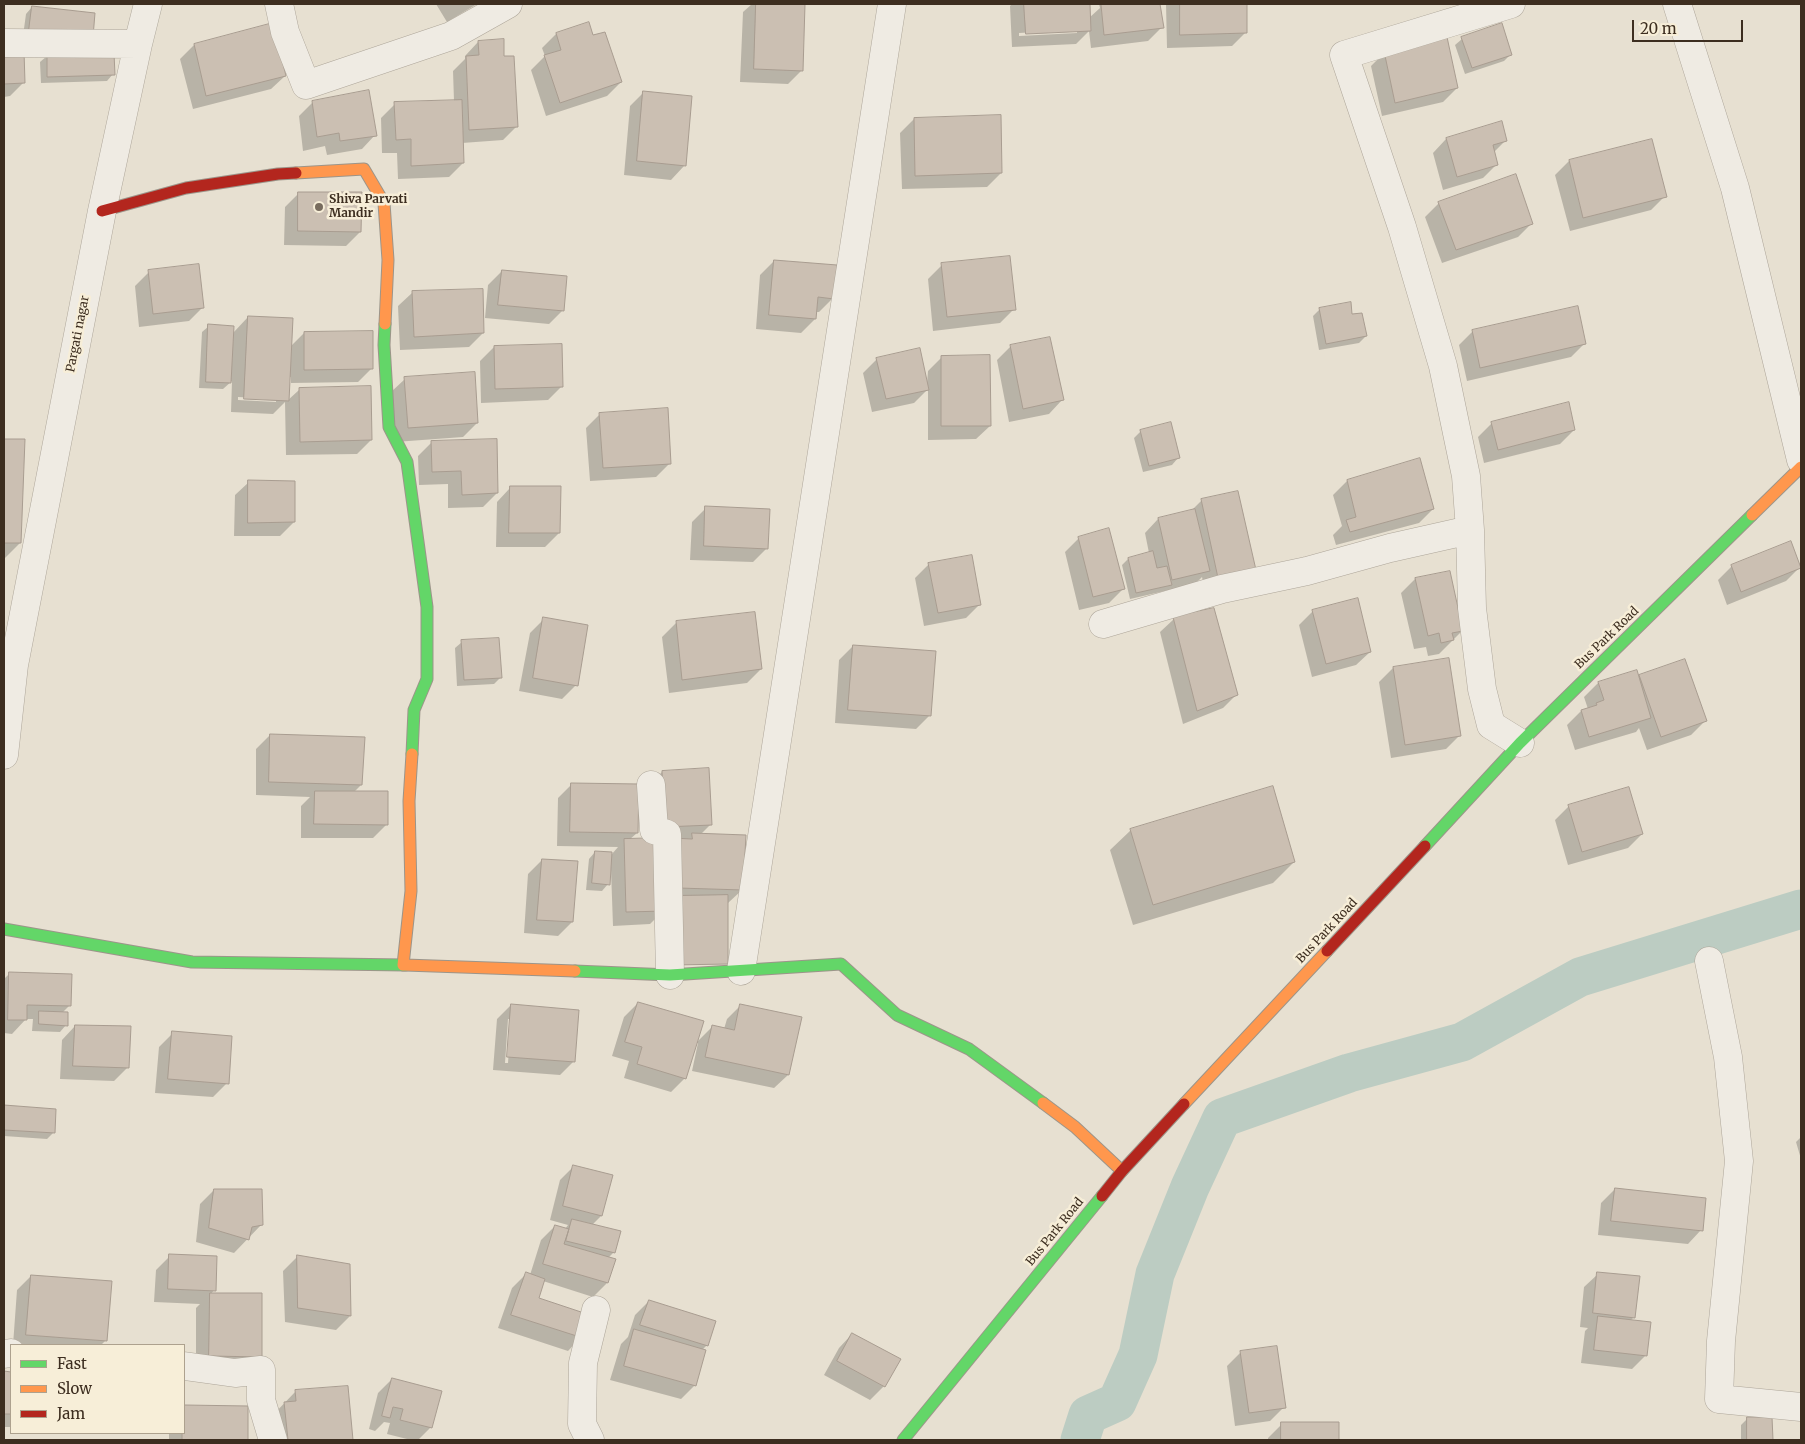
<!DOCTYPE html>
<style>
body{margin:0}
#map{position:relative;width:1805px;height:1444px;overflow:hidden;background:#e7e0d1;font-family:Merriweather,serif}
canvas{display:block}
.frame{position:absolute;inset:0;border:5px solid #3d2e20;pointer-events:none}
.legend{position:absolute;left:10px;top:1344px;width:175px;height:90px;box-sizing:border-box;background:#f7eed8;border:1px solid #ada18e;margin:0;padding:6px 9px;list-style:none;font-size:15px;color:#3d2e20}
.legend li{display:flex;align-items:center;gap:10px;height:25px}
.legend b{width:25px;border:1px solid #ada18e}
.scale{position:absolute;left:1632px;top:20px;width:111px;height:22px;box-sizing:border-box;border:2px solid #3d2e20;border-top:0;padding-left:6px;font-size:15px;line-height:18px;white-space:nowrap;color:#3d2e20;-webkit-text-stroke:4px #f7eed8;paint-order:stroke}
</style>
<div id="map">
<canvas width="1805" height="1444"></canvas>
<div class="frame"></div>
<ul class="legend">
<li><b style="height:6px;background:#63d668"></b>Fast</li>
<li><b style="height:6px;background:#ff974d"></b>Slow</li>
<li><b style="height:6px;background:#b3261e"></b>Jam</li>
</ul>
<div class="scale">20 m</div>
</div>
<script>
const g = document.querySelector('canvas').getContext('2d');
g.lineJoin = 'round';
function paint(path, color) { g.fillStyle = color; g.fill(path, 'evenodd'); }
function strokePath(path, color, width, dash) { g.strokeStyle = color; g.lineWidth = width; g.lineCap = dash ? 'butt' : 'round'; g.setLineDash(dash || []); g.stroke(path); }
function label(font, color, halo, rows, align = 'center') {
  g.font = font + ' Merriweather,serif'; g.lineWidth = 5; g.setLineDash([]); g.textBaseline = 'middle'; g.strokeStyle = halo; g.fillStyle = color; for (const [text, x, y, turn = 0] of rows) {
    g.save(); g.translate(x, y); g.rotate((+turn || 0) * Math.PI / 180); g.textAlign = isNaN(turn) ? turn : align; if (halo) g.strokeText(text, 0, 0); g.fillText(text, 0, 0); g.restore();
  }
}
paint(new Path2D(`
 M436,4h41l-30,18z
 M752,4h52l-2,66 -14,14 -48,-2 3,-70z
 M1012,4h77v14l11,-10 -1,-4h60l3,23 -14,14 -57,7 -2,-17 -13,13 -64,3 -2,-41zM1077,30v3l-58,3v-3z
 M1166,4h80v28l-14,14 -65,2z
 M32,7l60,29h-69l3,-22z
 M588,23l4,14 29,45 -14,14 -61,20 -15,-46 14,-14 -3,-8 14,-14z
 M1462,39l49,15 -7,7 -39,13 -10,-29z
 M478,42l25,16 14,68 -14,14 -41,3 1,20 -14,14 -51,2 -1,-26h-15l-1,-35 14,-14 59,-3 -1,-30 12,-12v-3z
 M194,45l91,31 -14,13 -78,20 -13,-50z
 M1385,52l72,36 -14,14 -61,14 -11,-50z
 M4,53l20,29 -14,14 -6,1z
 M47,56l66,18 -6,7 -66,2 -1,-21z
 M644,92l40,74 -13,14 -47,-5 6,-69z
 M313,102l62,33 -13,14 -35,6 -2,-9 -22,5 -4,-35z
 M914,119l87,54 -14,14 -85,2 -2,-56z
 M1446,139l60,1 -13,13 4,11 -14,14 -40,12 -10,-37z
 M1569,161l96,35 -14,14 -81,21 -15,-56z
 M299,193l61,39 -14,14 -62,-1 1,-38z
 M1439,203l93,20 -14,14 -76,26 -17,-46z
 M774,261l59,37 -14,14h-3l-1,7 -14,14 -45,-4 4,-54z
 M942,265l72,44 -14,14 -67,8 -5,-52z
 M502,271l61,39 -14,14 -64,-6 3,-33z
 M149,272l54,35 -14,14 -50,6 -4,-41z
 M412,293l71,40 -14,14 -69,3 -2,-44z
 M1320,309l31,6 15,21 -7,7 -40,7 -6,-34z
 M248,317l42,30 14,-14 68,35 -14,14 -67,1v-6h-2l-2,24 12,-11 72,50 -14,14 -71,1 -1,-53 -12,12 -42,-2 1,-31 -9,8 -24,-1 3,-56 7,-6 24,7zM238,397l38,2v3l-38,-2z
 M1473,331l112,12 -14,14 -104,24 -8,-36z
 M1011,346l51,54 -13,14 -40,8 -12,-62z
 M494,347l68,39 -14,14 -67,3 -1,-42z
 M942,357l48,69 -14,13 -48,1v-51l-14,14 -42,9 -9,-39 14,-14 50,25 1,-13z
 M405,379l72,44 -14,14 -68,5 -4,-50z
 M600,414l70,49 -14,14 -66,4 -4,-53z
 M1492,423l82,7 -14,14 -76,19 -6,-26z
 M1141,431l37,27 -6,7 -29,7 -9,-34z
 M4,440l20,1 -4,102 -16,16z
 M432,442l65,51 -14,14 -35,1v-24l-29,1 -1,-29z
 M1347,481l86,28 -14,14 -83,22 -3,-10 9,-9 -9,-31z
 M249,482l45,40 -14,14h-46l1,-41z
 M510,488l49,45 -14,14h-49l1,-45z
 M1202,500l52,70 -49,21 -3,-14 -7,7 -65,15 -8,-34 6,-6 21,-6 -4,-20 13,-14 33,-8z
 M706,508l61,40 -14,14 -63,-2 2,-38z
 M1079,538l44,51 -14,14 -30,7 -14,-58z
 M929,564l51,40 -14,14 -42,8 -9,-48z
 M1732,566l68,1 -14,14 -59,24 -9,-25z
 M1449,572l13,59 -23,23 -11,2 -2,-9 -12,2 -13,-56 14,-14z
 M1313,611l57,41 -14,13 -44,12 -13,-52z
 M544,619l32,66 -14,14 -43,-8 11,-58z
 M1174,619l63,75 -14,14 -40,16 -23,-92z
 M676,623l85,46 -14,14 -78,10 -7,-56z
 M462,642l39,35 -7,7 -37,2 -2,-38z
 M853,646l77,69 -14,14 -81,-6 4,-63z
 M1448,659l12,76 -14,14 -55,9 -12,-76 14,-14z
 M1640,676l65,45 -14,14 -44,15 -8,-22 -3,4 -61,18 -8,-25 14,-14 7,-2 -4,-12 14,-14 40,-5z
 M270,735l91,50 -7,7 33,32 -14,14h-72v-32l9,-9 -54,-2v-46z
 M662,772l49,52 -10,10 41,56 -14,13 -69,12 -9,9 -37,2 -2,-56h-2l-1,14 -6,7 -16,-1 3,-31 6,-7 17,2 6,-7 -61,-1 1,-48 14,-14 65,49 -8,7 22,-1 -3,-53z
 M1569,806l73,28 -14,14 -60,17 -13,-45z
 M1131,830l163,32 -21,21 -140,42 -23,-75z
 M542,860l30,62 -14,14 -34,-3 4,-59z
 M10,973l60,32 -8,8 4,12 -6,7 -28,-1 1,-12h-7l-14,15 -8,-1v-54z
 M638,1003l47,75 -14,14 -47,-14 5,-17 -17,-5 12,-39z
 M511,1005l63,56 -14,14 -67,-5 4,-51zM508,1019h3l-3,44h-3z
 M741,1005l47,70 -14,13 -82,-17 6,-28h-2l16,-16 12,2 3,-10z
 M75,1026l53,41 -14,14 -54,-2 2,-39z
 M173,1033l54,50 -14,14 -58,-4 4,-46z
 M4,1106l51,4 -2,23 -6,6 -43,-3z
 M1801,1137v22l-5,-17z
 M574,1166l27,50 -9,9 22,27 -6,6 -1,25 -14,14 -50,-16 -6,18 44,38 -13,14 -70,-23 14,-40 14,-14 4,1 11,-35 14,-14 10,3 3,-4 -18,-5 10,-40z
 M1615,1189l86,41 -13,14 -90,-9 3,-32z
 M214,1190l48,34 -28,29 -38,-11 4,-38z
 M170,1256l44,34 -3,4 50,62 -65,14v-62l4,-4 -46,-2 2,-32z
 M297,1257l52,8 1,51 -14,14 -51,-8 -2,-51z
 M1598,1274l36,43 -4,4 16,34 -14,14 -51,-6 4,-32 3,-3 -8,-1 4,-40z
 M31,1276l75,64 -5,5h-88l4,-55z
 M649,1301l58,44 -5,5 -7,35 -14,14 -71,-19 11,-36 7,-7 7,-22z
 M852,1334l32,52 -14,14 -46,-25 15,-27z
 M1241,1352l43,55 -14,14 -35,5 -8,-60z
 M4,1373h7v54h-7z
 M392,1379l48,13 -10,36 -12,12h-7l-24,-6 3,-11 -6,-1 -9,9 -6,-2 9,-36z
 M296,1391l55,49h-78l-2,-23z
 M184,1407h62v33h-77v-7h15z
 M1748,1418l23,1v21h-30v-15z
 M1338,1423v17h-70v-2l14,-14z`), '#0003');
strokePath(new Path2D(`
 M1080,1440l8,-25 29,-13 21,-47 17,-81 35,-87 32,-69 127,-45 113,-31 118,-65 221,-68`), '#bcccc2', 39);
const building = new Path2D(`
 M756,4h49l-2,67 -49,-2z
 M1024,4h66l1,27 -65,3z
 M1111,4h49l4,24 -60,7 -3,-30z
 M1180,4h67v29l-67,2z
 M32,6l63,7 -2,24 -64,-7z
 M589,22l4,13 12,-3 17,50 -62,21 -16,-48 17,-5 -5,-17z
 M273,23l13,53 -80,20 -12,-52z
 M1502,23l10,32 -40,13 -11,-31z
 M1447,37l11,51 -63,15 -11,-52z
 M504,39v17h10l4,71 -49,3 -3,-74 13,-1 -1,-14z
 M24,51l1,32 -21,1v-32z
 M114,53l1,22 -68,2v-23z
 M369,90l8,46 -37,5 -1,-8 -22,4 -5,-36z
 M643,91l49,5 -6,70 -49,-5z
 M462,100l2,63 -53,3v-27l-15,1 -2,-38z
 M1001,115l1,58 -87,3 -1,-58z
 M1502,121l5,20 -14,4 5,20 -41,12 -11,-39z
 M1652,139l15,58 -84,21 -14,-58z
 M1516,174l17,50 -77,26 -18,-48z
 M298,192h64l-1,40 -63,-1z
 M1010,256l6,54 -69,7 -6,-54z
 M774,260l63,5 -3,34 -16,-2 -2,22 -47,-4z
 M199,264l5,44 -51,6 -5,-44z
 M502,270l65,6 -3,35 -66,-6z
 M483,289l1,44 -70,4 -2,-46z
 M1351,302l1,12 10,-1 5,23 -41,8 -7,-36z
 M1578,306l8,38 -106,24 -8,-38z
 M248,316l45,2 -4,83 -45,-2z
 M208,324l26,2 -3,57 -25,-1z
 M373,331v38l-69,1v-38z
 M1050,337l14,63 -41,9 -13,-64z
 M562,344l1,43 -68,2 -1,-43z
 M920,348l9,42 -43,9 -10,-41z
 M990,355l1,71h-50v-70z
 M475,372l3,51 -70,5 -4,-51z
 M371,386l1,54 -72,2 -1,-54z
 M1569,402l6,28 -77,20 -7,-28z
 M668,408l3,56 -68,4 -4,-55z
 M1171,422l9,36 -31,8 -9,-36z
 M4,439h21l-4,104h-17z
 M497,439l1,54 -36,2 -1,-24 -29,1 -1,-31z
 M1420,458l14,51 -84,23 -4,-12 10,-3 -9,-37z
 M248,480l47,1v41l-47,1z
 M510,486h51l-1,47h-51z
 M1238,491l18,79 -38,8 -17,-79z
 M705,506l65,3 -2,40 -64,-3z
 M1195,509l15,62 -38,9 -14,-62z
 M1109,528l16,61 -32,8 -15,-60z
 M1791,541l10,27 -60,24 -10,-27z
 M1153,551l4,17 10,-2 5,19 -36,8 -8,-35z
 M972,555l9,50 -43,8 -10,-50z
 M1450,571l13,60 -11,2 2,7 -13,3 -2,-10 -11,3 -13,-58z
 M1358,598l13,54 -45,12 -14,-54z
 M1214,608l24,87 -41,16 -24,-94z
 M755,612l7,57 -80,11 -6,-59z
 M543,617l45,8 -10,61 -45,-8z
 M499,638l3,40 -38,2 -3,-40z
 M853,645l83,6 -5,65 -83,-6z
 M1449,658l12,78 -56,9 -12,-78z
 M1685,659l22,62 -46,16 -22,-62z
 M1637,670l14,48 -62,19 -8,-27 16,-5 -1,-2 8,-3 -6,-18z
 M270,734l95,3 -3,48 -93,-3z
 M709,768l3,57 -48,2 -2,-56z
 M571,783l68,1 -1,49 -68,-1z
 M1273,786l22,76 -142,43 -23,-76z
 M1629,787l14,47 -61,18 -14,-47z
 M315,791h73v34l-74,-1z
 M692,833l54,2 -3,55 -65,-2 -6,-50 20,1z
 M663,838l2,73 -39,1 -2,-73z
 M595,851l17,1 -2,33 -18,-2z
 M542,859l36,2 -5,61 -36,-2z
 M728,895v69l-55,1v-69z
 M9,972l63,2 -1,32 -44,-1v15h-19z
 M638,1002l66,19 -18,58 -49,-15 5,-17 -17,-5z
 M511,1004l68,6 -4,52 -68,-5z
 M740,1004l62,13 -13,58 -84,-18 7,-32 22,5z
 M39,1011l29,1v14l-29,-2z
 M75,1025l56,1 -2,42 -56,-2z
 M172,1031l60,5 -3,48 -61,-5z
 M4,1105l52,4 -1,24 -51,-3z
 M573,1165l40,10 -11,41 -39,-10z
 M1615,1188l91,10 -3,33 -92,-10z
 M214,1189h48l1,36 -11,2 -3,13 -40,-12z
 M572,1219l49,12 -6,22 -49,-12z
 M555,1225l14,4 -5,15 52,15 -8,24 -65,-19z
 M169,1254l48,2 -1,35 -48,-2z
 M297,1255l53,9 1,52 -53,-8z
 M526,1272l19,7 -6,19 51,17 -7,23 -72,-23z
 M1597,1272l43,4 -5,42 -42,-5z
 M31,1275l81,6 -5,60 -81,-6z
 M210,1293h52v64l-53,-1z
 M649,1300l67,21 -8,25 -68,-21z
 M1598,1316l53,6 -4,34 -53,-6z
 M634,1329l72,21 -10,36 -72,-20z
 M852,1333l49,26 -16,28 -48,-26z
 M1277,1346l9,62 -37,5 -9,-62z
 M4,1371l7,1v42h-7z
 M392,1378l50,13 -10,37 -32,-8 3,-11 -10,-2 -3,11 -8,-2z
 M348,1386l5,54h-65l-4,-38 12,-1 -1,-11z
 M184,1405l64,1v34h-66v-7h2z
 M1747,1417h25l1,23h-26z
 M1281,1422h58v18h-58z`);
paint(building, '#cbbfb2');
strokePath(building, '#a89c90', 1);
const street = new Path2D(`
 M279,4l6,28 21,53 145,-49 57,-32
 M1677,4l58,184 66,272
 M4,43l134,1
 M1470,530l-4,-54 -23,-110 -41,-139 -58,-172 167,-51
 M1103,624l119,-35 85,-18 83,-23 80,-18 2,78 10,81 9,36 29,18
 M4,755l10,-90 88,-454 36,-167 10,-40
 M651,785l3,45 13,4 3,141
 M1709,961l19,96 11,104 -18,180 -2,58 82,8
 M741,971l151,-967
 M4,1354l7,-1
 M184,1366l51,7 26,-3v30l12,40
 M590,1440l-8,-16 1,-61 13,-53`);
const fast = new Path2D(`
 M385,324l-1,21 5,82 18,35 20,145v72l-13,31 -2,44
 M1425,846l95,-103 232,-228
 M4,929l188,33 213,3
 M575,971l95,4 171,-11 56,51 72,34 74,54
 M903,1440l199,-244`);
const slow = new Path2D(`
 M296,173l68,-4 20,34 4,57 -3,64
 M1752,515l49,-48
 M403,965l8,-74 -2,-90 3,-47
 M405,965l170,6
 M1043,1103l32,24 47,44
 M1184,1104l143,-153`);
const jam = new Path2D(`
 M102,211l84,-23 92,-14 18,-1
 M1327,951l98,-105
 M1102,1196l20,-25 62,-67`);
strokePath(street, '#ada599', 29);
strokePath(fast, '#9c958a', 13);
strokePath(slow, '#9c958a', 13);
strokePath(jam, '#9c958a', 13);
strokePath(street, '#efebe3', 28);
strokePath(fast, '#63d668', 11);
strokePath(slow, '#ff974d', 11);
strokePath(jam, '#b3261e', 11);
for (const [x, y, r, color] of [
 [319,207,5,"#786c5e"]
]) { const dot = new Path2D(); dot.arc(x, y, r, 0, 2 * Math.PI); g.fillStyle = color; g.fill(dot); strokePath(dot, '#f7eed8', 2); }
label('bold 12px', '#3d2e20', '#f7eed8', [
 ["Shiva Parvati",329,200],
 ["Mandir",329,214]
], 'left');
label('12px', '#3d2e20', '#f7eed8', [
 ["Pargati nagar",78,334,-79],
 ["Bus Park Road",1607,638,-44],
 ["Bus Park Road",1327,931,-47],
 ["Bus Park Road",1055,1232,-51]
]);
</script>
